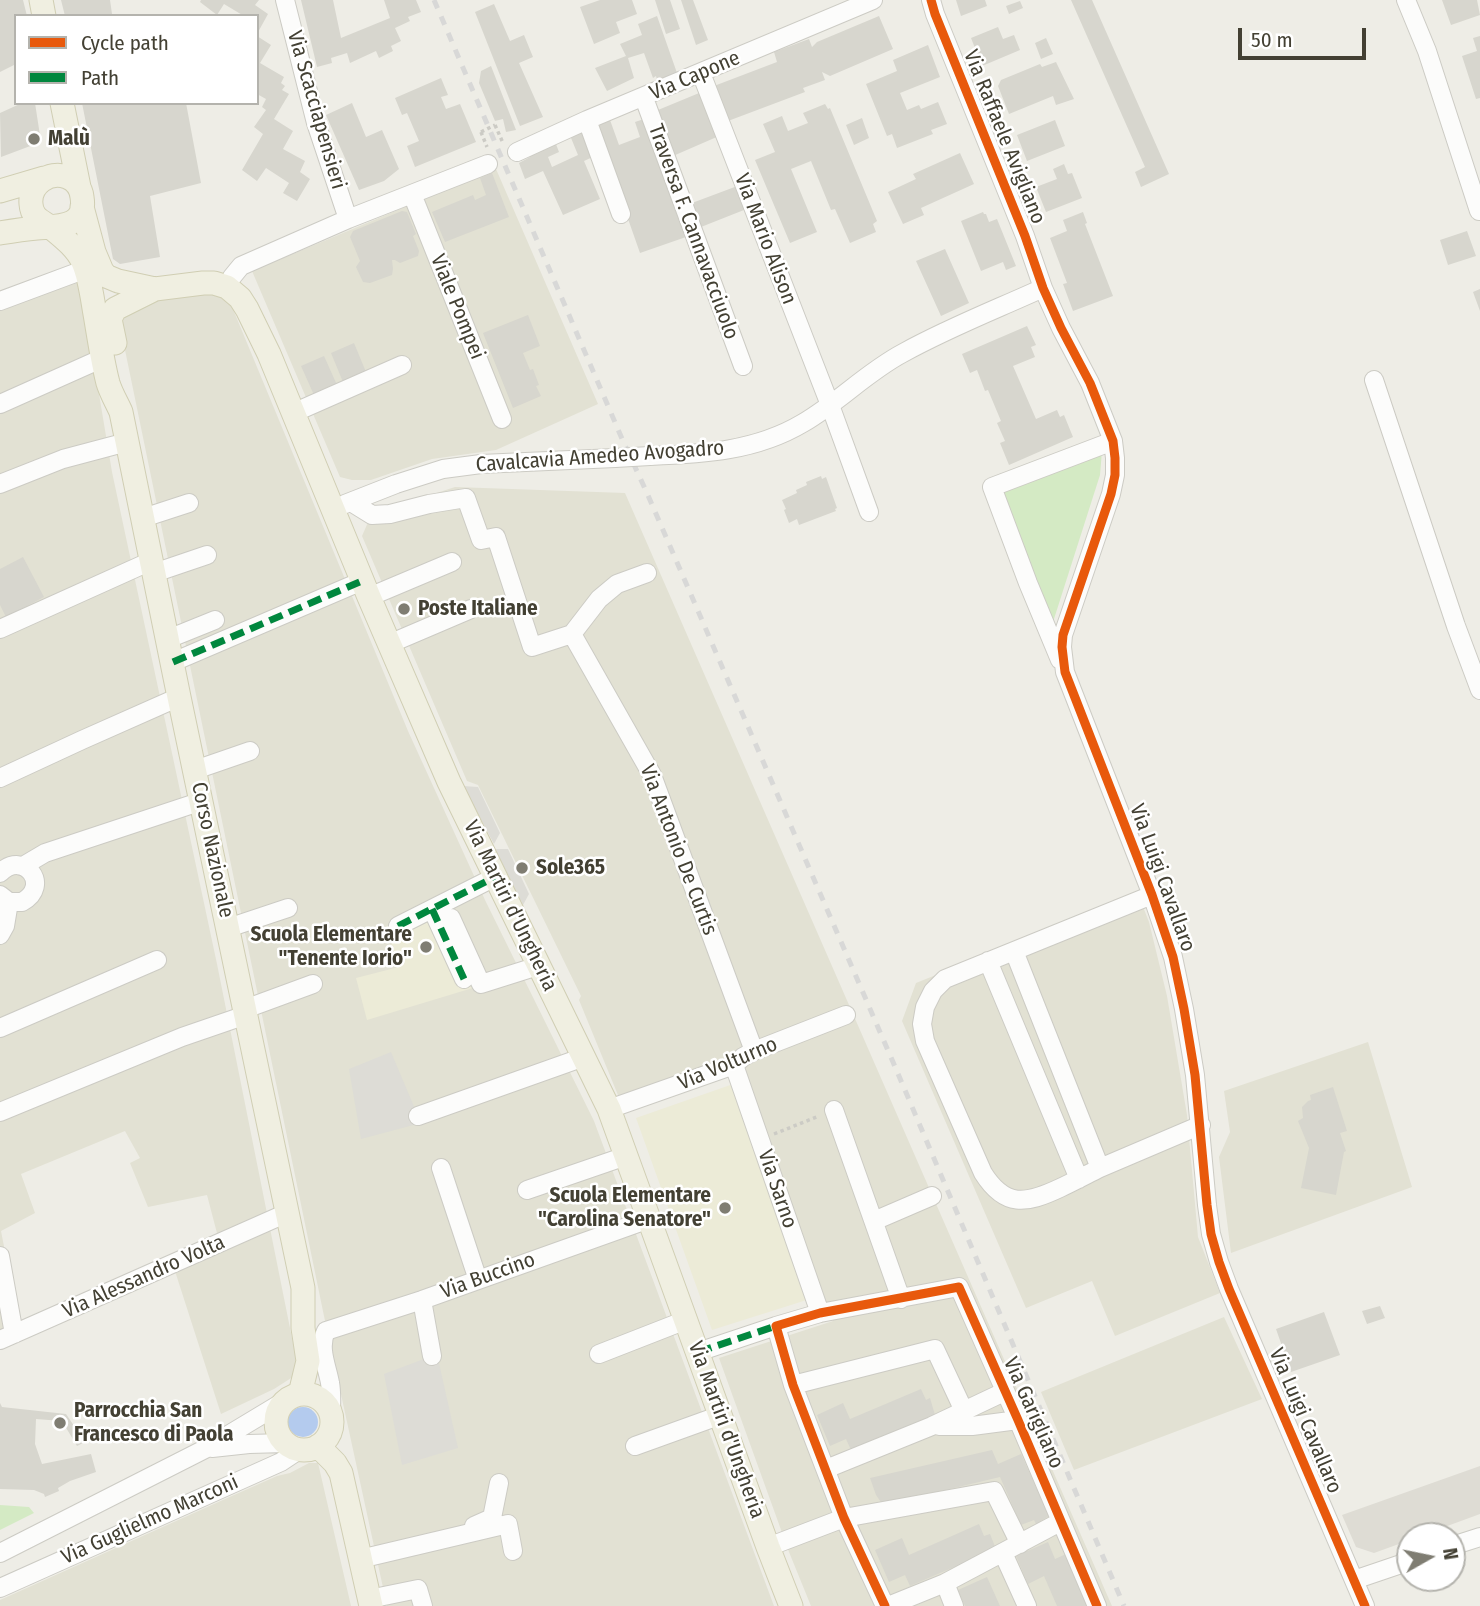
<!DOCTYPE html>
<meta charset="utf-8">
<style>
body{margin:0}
#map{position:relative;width:1480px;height:1606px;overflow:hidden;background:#eeede6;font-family:"Fira Sans Condensed",sans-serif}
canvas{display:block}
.legend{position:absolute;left:14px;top:14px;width:245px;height:91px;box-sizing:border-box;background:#fff;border:2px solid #b4b3ad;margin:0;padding:9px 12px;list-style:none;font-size:21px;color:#434033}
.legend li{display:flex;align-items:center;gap:14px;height:35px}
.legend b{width:35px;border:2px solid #b4b3ad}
.north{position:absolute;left:1396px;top:1522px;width:70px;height:70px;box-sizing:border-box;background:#fff;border:2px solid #b4b3ad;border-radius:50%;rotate:81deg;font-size:19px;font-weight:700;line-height:28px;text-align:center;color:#434033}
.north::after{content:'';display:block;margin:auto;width:24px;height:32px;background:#7f7d72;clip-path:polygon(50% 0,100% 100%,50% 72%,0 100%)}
.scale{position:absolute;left:1238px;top:28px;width:128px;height:32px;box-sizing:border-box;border:4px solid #434033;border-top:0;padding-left:9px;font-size:21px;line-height:24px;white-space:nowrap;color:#434033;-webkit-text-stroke:5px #fff;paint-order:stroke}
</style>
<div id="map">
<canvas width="1480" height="1606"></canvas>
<ul class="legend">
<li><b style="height:9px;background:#e8590c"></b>Cycle path</li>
<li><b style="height:9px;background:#00873e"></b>Path</li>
</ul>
<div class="north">N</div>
<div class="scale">50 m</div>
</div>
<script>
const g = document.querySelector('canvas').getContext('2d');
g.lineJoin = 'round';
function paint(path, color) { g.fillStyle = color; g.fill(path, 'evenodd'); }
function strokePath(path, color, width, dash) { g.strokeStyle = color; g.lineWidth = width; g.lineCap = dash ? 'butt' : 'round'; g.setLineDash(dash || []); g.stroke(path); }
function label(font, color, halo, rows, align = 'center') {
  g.font = font + ' "Fira Sans Condensed",sans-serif'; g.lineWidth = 5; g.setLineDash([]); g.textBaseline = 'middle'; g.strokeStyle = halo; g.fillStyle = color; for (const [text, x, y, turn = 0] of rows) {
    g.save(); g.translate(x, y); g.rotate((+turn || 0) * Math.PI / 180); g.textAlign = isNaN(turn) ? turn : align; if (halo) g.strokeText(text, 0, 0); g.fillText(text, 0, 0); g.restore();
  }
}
paint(new Path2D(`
 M496,169l102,235 -102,46 -64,9 -61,21h-19l-12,-3 -88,-206z
 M80,280l32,192 105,492 82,409 -25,16 -53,25 -47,-146 44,-31 -11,-42 -59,12 -18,-44 10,-5 -15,-27 -104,43 14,39 -34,18 18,93 -19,9v-1026z
 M205,288l19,7 6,7 178,429 77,169 109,221 180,485h-387l-63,-290 -206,-1000 41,-17z
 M455,487l170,6 487,1113h-301l-22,-54 -70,-194 114,-37 -95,-263 -118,42 -41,-100 2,-4 -103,-211 -11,-4 -105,-245 7,-16 34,-16z
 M1138,894l11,28 18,74 20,119 11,122 22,56 -105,43 -23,-55 -66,27 -124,-287 14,-38z
 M1368,1042l44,145 -181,66 -12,-96 11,-25 -6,-41z
 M1224,1317l38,82 -188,71 -33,-78z
 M309,1463h9l33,143h-351v-6l234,-105 43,-19 13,-3z`), '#e2e1d3');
paint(new Path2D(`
 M1480,1466v48l-60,22h-10v4l-36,13 -18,-6 -14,-32z`), '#dedcd4');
paint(new Path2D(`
 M475,882l-31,27 32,78 -109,33 -11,-42 43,-11 -13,-40z
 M736,1083l77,215 -101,32 -76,-212z`), '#ecebd7');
paint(new Path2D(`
 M1102,451l-2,24 -47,147 -52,-133z
 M0,1505l29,2 5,6 -34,17z`), '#d4eac4');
paint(new Path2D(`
 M463,786l15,1 22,46 -6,11z
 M495,849h13l21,45 -6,11z
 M391,1052l30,71 -60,16 -12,-70z
 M437,1354l21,94 -56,17 -18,-91z`), '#dddcd6');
paint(new Path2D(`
 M288 1422a15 15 0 1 1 30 0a15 15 0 1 1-30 0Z`), '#b4cbee');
paint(new Path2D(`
 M0,0h23l4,16h-11v48l-16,8z
 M61,0h49l2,14h-2v2h-45z
 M201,0h58l-4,5 13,9 -11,20v-18h-13l-20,-12 -7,11 -17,-13z
 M301,0h32l8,38 49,-20 -6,-18h32l5,12 -13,5 2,4 -15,7 6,13 -10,5 2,5 -14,7 -3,-7 -26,12 -3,-10 -16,5 1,5 -15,4z
 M600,0h32l5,14 -21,8 4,11 -26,11 -14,-37z
 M655,0h15l10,29 -14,5z
 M681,0h12l15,40 -12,5z
 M956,0h29l2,6 -26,10z
 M1071,0h21l77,174 -28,13 -6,-15 10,-5z
 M1442,0h35l3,15 -29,10z
 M1020,1l3,7 -14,6 -3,-8z
 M494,4l16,37 14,-6 9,22 -14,6 24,54 -23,9 -45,-114z
 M657,16l20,57 -20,7 -1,-4 -3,2 -9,-25 -16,5 6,20 -27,13 -12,-23 31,-12 -6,-12 22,-9 -4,-11z
 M879,16l14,33 -63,27 -8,-4 3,8 -22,8 2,4 -77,29 -14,-35 63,-24 -3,-10 35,-13 3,8 5,-5z
 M998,27l5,12 11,-4 6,15 -38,16 -11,-28z
 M257,36l14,9 -11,18 24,14 -3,6 4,3 -3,4 7,4 -15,25 19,12 -10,18 22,12 -5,11 10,7 -13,22 -14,-8 6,-10 -23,-15 -9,13 -15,-11 21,-36 -9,-7 12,-17 -4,-3 4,-8 -9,-5z
 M1480,36v62l-4,1 -14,-43 15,-5 -4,-13z
 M1046,38l7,16 -12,5 -6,-16z
 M928,45l12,32 -40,16 7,17 12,-5 2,4 17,-7 9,22 -16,6 2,4 -36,14 -5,-14 -5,2 -21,-52 31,-13 -4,-11z
 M1056,62l18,37 -18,6 -3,-9 -44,18 -11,-28 3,-6 39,-16 2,3z
 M491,66l25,64 -10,2 -3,-13 -8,2 -16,-38 2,-12z
 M441,78l7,17 -7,2 5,12 14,-5 16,38 -61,25 -8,-21 12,-5 -12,-28 -5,2 -7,-17z
 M704,91l15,45 -46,20 -15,-46z
 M22,103h13l6,39 -40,15 -1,-44z
 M82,103h104l15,80 -51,13 10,61 -40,7 -7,-5z
 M352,103l14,34 16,-7 17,39 -15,12 -25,9 -33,-75z
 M825,104l3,5 2,-1 47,113 -4,3 3,8 -26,11 -15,-34 -4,1 -20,-49 -20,8 26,63 -27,11 -35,-83 20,-8 -12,-28 19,-8 6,15 20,-8 -5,-10z
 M862,118l7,20 -15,7 -8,-20z
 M644,119l42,118 -46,16 -45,-128 15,-5 9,25 21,-8 -5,-15z
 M1055,120l10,26 -38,15 -10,-26z
 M585,126l12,29 -13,6 16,38 -37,16 -20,-44 -18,8 -6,-16 11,-6 -2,-7 26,-11 5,13 -11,5 4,10 26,-12 -9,-22z
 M960,153l14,31 -53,24 3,7 -21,9 -15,-32 28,-13 -3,-5z
 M1064,164l4,10 4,-1 10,25 -36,14 -10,-25 21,-8 -4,-10z
 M492,173l17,44 -64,25 -13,-30 41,-17 2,5 11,-5 -6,-17z
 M740,185l9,23 -48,19 -9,-24z
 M402,211l5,1 9,22 -3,2 6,15 -1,5 -18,7 -5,-3h-3l1,9 -1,6 -22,8 -7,-1 -7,-15 4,-6 -10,-24 3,-6z
 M983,212l1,2h2l3,8 8,-3 19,47 -10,4 -3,-8 -22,9 -20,-50z
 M1083,212l4,11 -2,1 28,72 -40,15 -10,-27 4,-1 -17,-45 17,-7 -4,-11z
 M1467,231l9,25 -28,9 -8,-25z
 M945,249l24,54 -28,13 -25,-55z
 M1480,289v22l-7,-19z
 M528,315l12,31 -17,7 7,17 3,-1 6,16 -3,1 5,10 -28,12 -30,-75z
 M1027,326l9,19 -5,2 4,10 -22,9 23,53 21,-9 3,7 4,-2 9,22 -64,28 -9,-22 5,-2 -8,-18 4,-2 -13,-31 -3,1 -8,-21 -7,3 -8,-19z
 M354,343l12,29 -23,10 -12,-29z
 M324,356l13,29 -23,10 -13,-29z
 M821,476l1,3 4,-2 11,31 -2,1 1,2 -37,14 -2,-6 -8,4 -5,-13 2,-1 -4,-9 15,-7 -1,-3 11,-5 -1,-3z
 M23,557l21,40 -38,20 -6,-12v-36z
 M1333,1087l14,44 -7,2 6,18 -2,1 -8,43 -35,-7 8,-40 -11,-27 5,-3 -1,-11 6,-6 3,-1 -1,-5z
 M1380,1306l5,12 -18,6 -5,-13z
 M1324,1312l16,43 -49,17 -15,-43z
 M921,1389l5,11 4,-2 5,17 -84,35 -5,-11 -16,7 -13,-31 26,-12 7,16z
 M0,1403l2,4 64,7 19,28 -8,4 -15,-25 -26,-2 -1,25 7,20 49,-10 5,18 -26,9 -12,7 1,3 -14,6 -1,-3 -10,-4 -34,-1z
 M992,1450l6,14 23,-10 28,62 -13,8 -2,-4 -13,5 -21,-48 -117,28 -7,-10 -6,-17z
 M979,1524l5,12 6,-2 6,15 -86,37 -5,-11 -16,7 -14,-32 27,-12 7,17z
 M1048,1542l7,17 11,-5 23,52h-32l-13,-30 -16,8 -12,-28z
 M987,1577l13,29h-35l-7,-16z`), '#d7d6ce');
const minor = new Path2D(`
 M285,0l31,123 32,96
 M931,0l4,14 90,222 18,52 18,40 29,55 23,58 2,17v17l-4,19 -48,141 -1,12 3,25 87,223 21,62 11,52 11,66 12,130 4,29 8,28 10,27 136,317
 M1406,0l21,51 52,160
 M701,73l129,332 39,107
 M644,98l99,268
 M587,120l34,94
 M517,152l70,-32 286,-120
 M412,194l90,225
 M227,287l5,-10 9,-11 107,-47 140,-55
 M0,301l86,-32
 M1374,380l82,246 24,64
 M0,404l103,-46
 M293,413l109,-48
 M650,456c54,-2 106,-5 153,-33 36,-21 64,-51 100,-70 45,-25 94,-44 140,-65
 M0,484l63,-25 64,-17
 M351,502l21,13 18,-1 39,-10 37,-6 15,42 15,-3 36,110 40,-13
 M345,504l51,-20 47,-15 38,-5 134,-6
 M143,518l46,-15
 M154,573l53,-18
 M647,573l-30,11 -18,15 -27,35 80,141 102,276
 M369,597l83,-35
 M0,629l151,-68
 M168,639l47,-19
 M389,644l82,-35
 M1060,660l-32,-77 -36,-96 121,-46
 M173,662l189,-81
 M195,770l55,-19
 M0,778l82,-38 97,-43
 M23,866l22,-13 157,-52
 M0,873c24,-24 52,13 22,29h-13l-9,-7
 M1152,895l-138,56 86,217 101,-43
 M432,909l32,70
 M451,918l30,66 57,-18
 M398,926l97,-49
 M228,928l60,-20
 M0,935l5,-9 4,-24
 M1014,951l-69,28 -12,12 -8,16 -3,17 3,17 58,132c22,35 43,31 77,15 13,-6 26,-13 40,-20
 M988,961l91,218
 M245,1009l68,-25
 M0,1028l157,-68
 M734,1065l86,248
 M609,1109l125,-44 9,-8 11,-6 92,-36
 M834,1110l67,189
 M0,1112l182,-75 64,-22
 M418,1116l166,-59
 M441,1168l37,112
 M527,1190l99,-34
 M874,1221l58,-25
 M0,1256l14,78
 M422,1300l10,56
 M326,1331l96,-31 227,-81
 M326,1331c-8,17 1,35 4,52 2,10 1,20 1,30
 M0,1340l287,-127
 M698,1352l78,-26
 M599,1354l87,-34
 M793,1385l142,-36 29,62
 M939,1426h33l46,-6
 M635,1446l86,-31
 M212,1448l37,-4 36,-1
 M826,1469l106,-43 72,-34
 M474,1526l18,-8 7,-35
 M1452,1546l28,-9
 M768,1547l76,-29 150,-27 26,53
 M0,1553l205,-104 78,-47
 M1003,1553l24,53
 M360,1559l148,-35 5,27
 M1354,1580l56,-19
 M945,1583l115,-61
 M0,1588l281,-126 18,-12
 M369,1599l49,-10 5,17
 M885,1606l-41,-88 -51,-133 -17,-59 44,-13 139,-26 59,133 79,186
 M888,1606l57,-23 9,23`);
const major = new Path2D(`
 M41,0l3,16
 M62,103l17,84
 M0,191l44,-13
 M82,207l12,45 8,19 4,5 12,5 37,8 48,-6h11l13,4 13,11 7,11 22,45 100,243 80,185 160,327 159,438 23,59
 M0,233c12,-2 25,-4 37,-5 21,-2 50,0 45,-31 -1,-9 -7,-17 -15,-20 -18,-7 -38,8 -36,27 1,16 13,17 23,26 11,9 23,19 29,32 7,16 9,35 12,52 4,23 7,46 13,69 3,10 9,20 13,29l58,285 124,591v40l5,33 -8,33
 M115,343l-5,-24 5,-10 40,-20
 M276 1422a28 28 0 1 1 56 0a28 28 0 1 1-56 0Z
 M318,1446l17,17 6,10 30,133`);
strokePath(minor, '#cccbc4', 20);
strokePath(major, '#d0ceb3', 25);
strokePath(new Path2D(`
 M495,125l8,18
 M481,132l6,15
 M774,1134l45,-18`), '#cccbc5', 3.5, [3.5, 3.5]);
strokePath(minor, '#fcfcfb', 18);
strokePath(major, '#f0efe1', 23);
strokePath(new Path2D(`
 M434,0l189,441 24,52 246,569 231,544`), '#d8d8d7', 5, [9, 9]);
const minorBridge = new Path2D(`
 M615,458l35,-2`);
strokePath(minorBridge, '#cccbc4', 20, []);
strokePath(new Path2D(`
 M481,132l14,-7`), '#cccbc5', 3.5, [3.5, 3.5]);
strokePath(minorBridge, '#fcfcfb', 18);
strokePath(new Path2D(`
 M173,662l189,-81
 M432,909l32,70
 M398,926l97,-49
 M698,1352l78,-26`), '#00873e', 7, [14, 7]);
strokePath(new Path2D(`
 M931,0l4,14 90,222 18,52 18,40 29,55 23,58 2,17v17l-4,19 -48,141 -1,12 3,25 87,223 21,62 11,52 11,66 12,130 4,29 8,28 10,27 136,317
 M885,1606l-41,-88 -51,-133 -17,-59 44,-13 139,-26 59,133 79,186`), '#e8590c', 9);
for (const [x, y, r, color] of [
 [34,139,7,"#7f7d72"],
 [404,609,7,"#7f7d72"],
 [522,868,7,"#7f7d72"],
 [426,947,7,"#7f7d72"],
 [725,1208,7,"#7f7d72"],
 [60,1423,7,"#7f7d72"]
]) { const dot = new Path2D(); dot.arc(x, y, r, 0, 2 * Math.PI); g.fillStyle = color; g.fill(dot); strokePath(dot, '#fff', 2.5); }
label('21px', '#434033', '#fff', [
 ["Via Capone",695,76,-23],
 ["Via Scacciapensieri",316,110,74],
 ["Via Raffaele Avigliano",1004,137,68],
 ["Traversa F. Cannavacciuolo",693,232,70],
 ["Via Mario Alison",765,239,69],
 ["Viale Pompei",457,307,68],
 ["Cavalcavia Amedeo Avogadro",600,457,-4],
 ["Corso Nazionale",212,850,78],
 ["Via Antonio De Curtis",678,850,69],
 ["Via Luigi Cavallaro",1162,878,70],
 ["Via Martiri d'Ungheria",510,906,64],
 ["Via Volturno",728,1064,-23],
 ["Via Sarno",777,1189,71],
 ["Via Buccino",488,1276,-20],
 ["Via Alessandro Volta",144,1277,-24],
 ["Via Garigliano",1033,1413,66],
 ["Via Luigi Cavallaro",1305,1421,67],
 ["Via Martiri d'Ungheria",726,1430,70],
 ["Via Guglielmo Marconi",150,1520,-24]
]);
label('bold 21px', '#434033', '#fff', [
 ["Malù",48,139],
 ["Poste Italiane",418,609],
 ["Sole365",536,868],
 ["Scuola Elementare",412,935,"right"],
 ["\"Tenente Iorio\"",412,959,"right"],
 ["Scuola Elementare",711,1196,"right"],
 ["\"Carolina Senatore\"",711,1220,"right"],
 ["Parrocchia San",74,1411],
 ["Francesco di Paola",74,1435]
], 'left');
</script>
